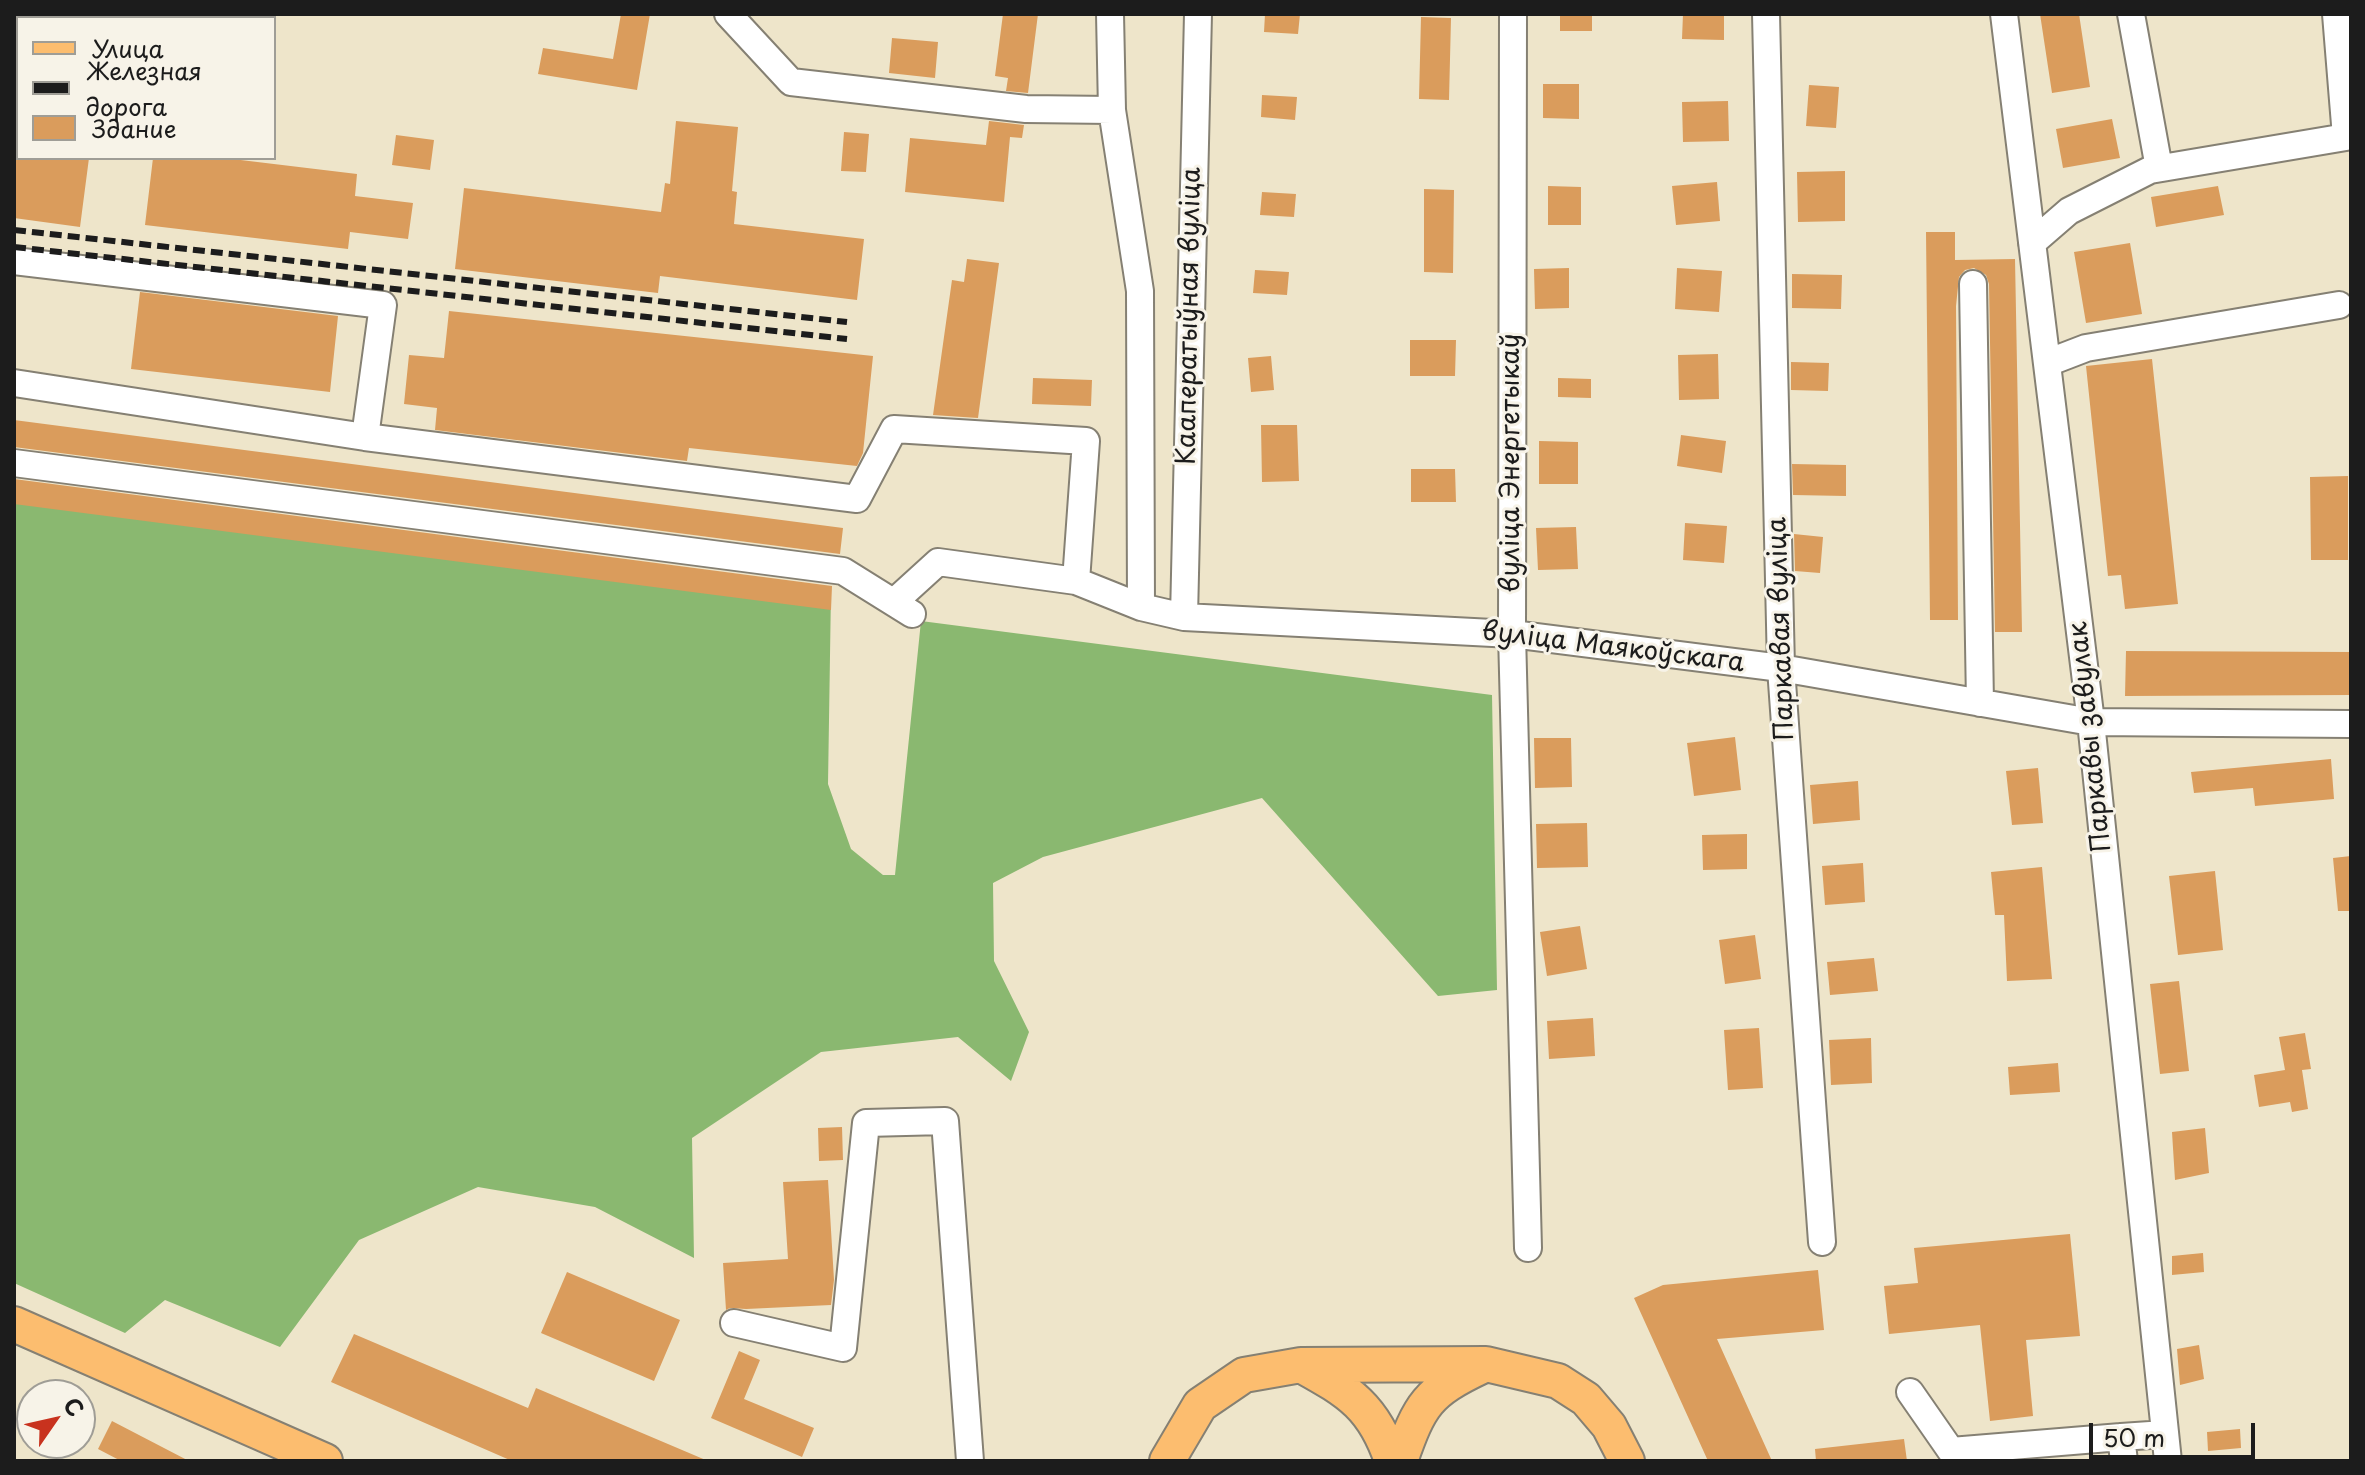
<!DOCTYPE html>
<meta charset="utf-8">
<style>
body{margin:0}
#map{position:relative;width:2365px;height:1475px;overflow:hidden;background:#eee5ca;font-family:"Playpen Sans",sans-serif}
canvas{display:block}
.frame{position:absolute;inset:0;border:16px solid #1c1c1c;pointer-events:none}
.legend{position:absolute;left:16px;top:16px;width:260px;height:144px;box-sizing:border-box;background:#f7f3e8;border:2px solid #9f9d96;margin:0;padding:10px 14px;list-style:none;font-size:24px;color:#1c1c1c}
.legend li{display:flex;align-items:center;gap:16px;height:40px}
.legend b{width:40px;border:2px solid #9f9d96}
.north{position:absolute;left:16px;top:1379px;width:80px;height:80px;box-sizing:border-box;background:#f7f3e8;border:2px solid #9f9d96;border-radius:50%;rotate:56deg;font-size:22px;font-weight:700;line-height:32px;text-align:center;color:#1c1c1c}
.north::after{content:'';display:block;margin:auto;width:28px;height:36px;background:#c8321e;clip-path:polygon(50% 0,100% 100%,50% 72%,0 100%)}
.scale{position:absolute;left:2089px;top:1423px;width:166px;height:36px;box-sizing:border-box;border:4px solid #1c1c1c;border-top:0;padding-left:10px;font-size:24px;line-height:28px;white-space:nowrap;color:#1c1c1c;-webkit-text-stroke:6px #f7f3e8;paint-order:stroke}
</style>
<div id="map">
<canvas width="2365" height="1475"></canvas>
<div class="frame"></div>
<ul class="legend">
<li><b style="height:10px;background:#fcbd6f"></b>Улица</li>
<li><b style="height:10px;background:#1c1c1c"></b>Железная дорога</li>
<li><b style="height:22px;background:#da9c5c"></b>Здание</li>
</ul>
<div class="north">С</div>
<div class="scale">50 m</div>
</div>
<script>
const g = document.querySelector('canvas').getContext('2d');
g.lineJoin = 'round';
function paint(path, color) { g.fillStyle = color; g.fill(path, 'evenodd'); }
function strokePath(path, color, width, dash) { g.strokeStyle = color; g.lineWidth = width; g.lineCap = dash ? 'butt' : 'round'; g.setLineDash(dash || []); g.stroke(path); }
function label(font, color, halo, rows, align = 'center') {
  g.font = font + ' "Playpen Sans",sans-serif'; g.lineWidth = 6; g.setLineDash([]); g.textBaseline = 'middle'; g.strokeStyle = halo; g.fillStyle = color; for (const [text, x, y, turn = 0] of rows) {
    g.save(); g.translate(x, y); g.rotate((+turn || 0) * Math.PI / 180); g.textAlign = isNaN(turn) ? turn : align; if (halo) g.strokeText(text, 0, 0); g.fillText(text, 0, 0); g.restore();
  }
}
paint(new Path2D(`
 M14,491l817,100 -3,193 23,65 32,26h12l26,-254 571,74 5,295 -59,6 -176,-198 -219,59 -50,26 1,78 35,71 -18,49 -53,-44 -137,15 -129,86 2,120 -99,-51 -117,-20 -119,53 -79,107 -115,-47 -40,33 -111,-50z`), '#8ab870');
paint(new Path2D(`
 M621,14h29l-13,76 -99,-16 5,-26 70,11z
 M1003,14h35l-10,79 -22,-2 2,-13 -13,-2z
 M1265,14h35l-2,20 -34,-2z
 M1560,14h32v17h-32z
 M1683,14h41v26l-42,-1z
 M2040,14h39l11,73 -38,6z
 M1421,17l30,1 -2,82 -30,-1z
 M892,38l46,4 -3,36 -46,-5z
 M1543,84h36v35l-36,-1z
 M1809,85l30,2 -3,41 -30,-2z
 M1262,95l35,2 -2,23 -34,-3z
 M1728,101l1,40 -46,1 -1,-40z
 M2112,119l8,39 -57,10 -7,-39z
 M676,121l62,6 -6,64 5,1 -3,32 130,15 -7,61 -197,-24 -2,17 -203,-24 9,-81 197,24 4,-29 5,1z
 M989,121l35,4 -2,13 -12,-1 -6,65 -99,-10 5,-54 76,7z
 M844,132l25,2 -3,38 -25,-1z
 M396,135l38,5 -4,30 -38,-5z
 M14,158h75l-9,69 -66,-9z
 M153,158h71l133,16 -2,22 58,7 -5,36 -58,-7 -2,17 -203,-24z
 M1845,171v50l-47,1 -1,-50z
 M1717,182l3,39 -44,4 -4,-39z
 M1548,186l33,1v38h-33z
 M2218,186l6,29 -68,12 -5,-30z
 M1424,189l30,1 -1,83 -29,-1z
 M1262,192l34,2 -2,23 -34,-2z
 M1926,232h29v28l60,-1 7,373h-27l-6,-348 -3,-9 -12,-7 -9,2 -6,7 -3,29 2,314h-28z
 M2130,243l12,71 -56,9 -12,-71z
 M967,259l32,4 -21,155 -45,-3 19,-135 12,2z
 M1569,268v40l-34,1 -1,-40z
 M1677,268l45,3 -3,41 -44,-3z
 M1255,270l34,2 -2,23 -34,-2z
 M1792,274l50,1 -1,34 -49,-1z
 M140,292l198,24 -8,76 -199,-23z
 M449,311l424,45 -10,97 -6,13 -168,-18 -2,13 -252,-31 2,-22 -33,-4 5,-49 35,3z
 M1410,340h46l-1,36h-45z
 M1718,354l1,45 -40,1 -1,-45z
 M1271,356l3,34 -23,2 -3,-34z
 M2152,359l26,245 -53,5 -4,-34 -13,1 -22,-210z
 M1791,362l38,1 -1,28 -37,-1z
 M1033,378l59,2 -1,26 -59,-2z
 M1558,378l33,1v19l-33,-1z
 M14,420l829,108 -3,26 -826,-107z
 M1261,425h36l2,56 -37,1z
 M1681,435l45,6 -4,32 -45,-7z
 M1539,441l39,1v42h-39z
 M1792,464l54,1v31l-53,-1z
 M1411,469h44l1,33h-45z
 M2348,476v84h-37l-1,-83z
 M14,479l818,107 -1,24 -817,-106z
 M1685,523l42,3 -3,37 -41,-3z
 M1576,527l2,42 -40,1 -2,-42z
 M1794,534l29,3 -3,36 -25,-2z
 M2126,651l225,1v43l-226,1z
 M1735,737l6,53 -47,6 -7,-53z
 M1534,738h37l1,49 -37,1z
 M2331,759l3,40 -79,7 -2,-18 -59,5 -3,-21z
 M2038,768l5,55 -31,2 -6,-54z
 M1858,781l2,39 -47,4 -3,-39z
 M1587,823l1,44 -51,1 -1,-44z
 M1747,834v35l-44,1 -1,-35z
 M2351,856v55h-13l-5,-53z
 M1863,863l2,39 -40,3 -3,-39z
 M2042,867l10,112 -45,2 -3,-66h-9l-4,-43z
 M2215,871l8,79 -45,5 -9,-79z
 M1580,926l7,43 -40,7 -7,-44z
 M1755,935l6,44 -36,5 -6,-44z
 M1874,958l4,33 -48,4 -3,-33z
 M2179,981l10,90 -29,3 -10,-90z
 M1593,1018l2,38 -46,3 -2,-38z
 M1759,1028l4,60 -35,2 -4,-60z
 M2305,1033l6,36 -9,1 6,39 -16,3 -2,-10 -31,5 -5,-32 31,-5 -6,-33z
 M1871,1038l1,45 -41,2 -2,-45z
 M2058,1063l2,29 -50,3 -2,-28z
 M842,1127l1,33 -24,1 -1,-33z
 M2205,1128l4,45 -34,7 -3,-48z
 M828,1180l6,100 -3,25 -85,4 -16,-1 -4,2 -3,-47 65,-4 -5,-77z
 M2070,1234l10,102 -54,4 7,76 -43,5 -10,-96 -91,9 -5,-48 34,-3 -4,-35z
 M2203,1253l1,19 -32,3v-19z
 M1818,1270l6,60 -107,9 55,122h-64l-74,-163 29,-13z
 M567,1272l113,48 -26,61 -113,-48z
 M354,1334l174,74 8,-20 172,73h-196l-181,-79z
 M2199,1345l5,34 -24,6 -3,-36z
 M739,1351l21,9 -16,39 70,29 -12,29 -91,-39z
 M112,1421l77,40h-68l-23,-12z
 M2240,1429l1,19 -33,3 -1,-19z
 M1904,1439l3,22h-91l-1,-12z`), '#da9c5c');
const minor = new Path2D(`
 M728,14l63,68 235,27 86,1 28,181 1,316
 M1110,14l2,96
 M1513,14l-1,620 16,614
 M1766,14l15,654 41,574
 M2004,14l87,708 77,739
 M2131,14l28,154
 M2032,243l37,-32 81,-41 196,-33 -10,-123
 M14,261l369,44 -18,132
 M1973,284l7,419
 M2047,363l39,-15 253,-43
 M14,383l351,54 492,62 37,-70 192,12 -10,140
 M14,463l829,108 69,43
 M894,602l44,-40 138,19 65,26 43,10 328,17 269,34 310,54 260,2
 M1184,617l14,-603
 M734,1323l109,25 23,-225 79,-2 25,340
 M1910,1392l41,59 170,-14
 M2124,1461l-3,-24 44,-3`);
const major = new Path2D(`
 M14,1324l311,137
 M1301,1365c49,27 73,42 91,96
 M1167,1461l33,-56 44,-30 57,-10 185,-1 72,17 28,18 23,27 18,35
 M1400,1461c20,-57 27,-69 82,-95`);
strokePath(minor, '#858073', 30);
strokePath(major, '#858073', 38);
strokePath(minor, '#fff', 26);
strokePath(major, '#fcbd6f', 34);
strokePath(new Path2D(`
 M14,230l833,92
 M14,247l833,92`), '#1c1c1c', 6, [12, 6]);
label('26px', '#1c1c1c', '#f7f3e8', [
 ["Кааператыўная вуліца",1190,316,-89],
 ["вуліца Энергетыкаў",1512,463,-90],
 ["Паркавая вуліца",1782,629,-92],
 ["вуліца Маякоўскага",1613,648,7],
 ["Паркавы завулак",2091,737,-96]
]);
</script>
